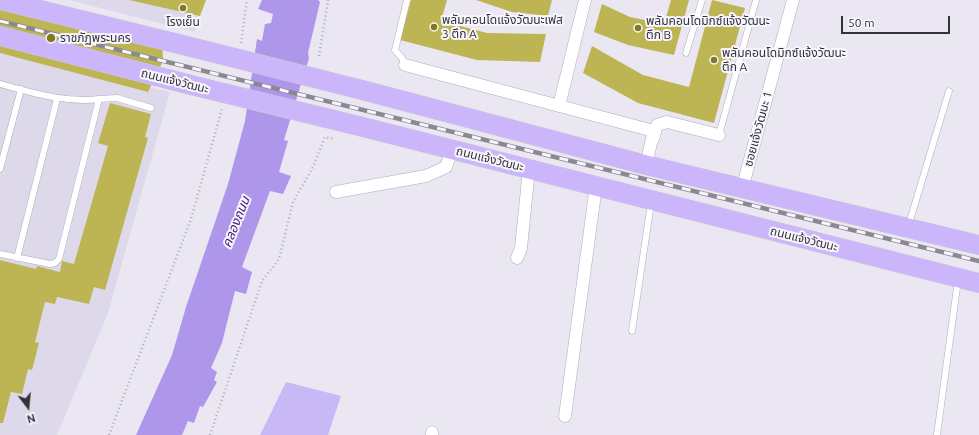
<!DOCTYPE html>
<meta charset="utf-8">
<style>
body{margin:0}
#map{position:relative;width:979px;height:435px;overflow:hidden;background:#eae7f3;font-family:Ubuntu,sans-serif}
canvas{display:block}
.north{position:absolute;left:8px;top:387px;width:40px;height:40px;-webkit-text-stroke:3px #f7f5fe;paint-order:stroke;rotate:164deg;font-size:11px;font-weight:700;line-height:16px;text-align:center;color:#333236}
.north::after{content:'';display:block;margin:auto;width:14px;height:18px;background:#333236;clip-path:polygon(50% 0,100% 100%,50% 72%,0 100%)}
.scale{position:absolute;left:841px;top:16px;width:109px;height:18px;box-sizing:border-box;border:2px solid #333236;border-top:0;padding-left:5px;font-size:12px;line-height:14px;white-space:nowrap;color:#333236;-webkit-text-stroke:3px #f7f5fe;paint-order:stroke}
</style>
<div id="map">
<canvas width="979" height="435"></canvas>
<div class="north">N</div>
<div class="scale">50 m</div>
</div>
<script>
const g = document.querySelector('canvas').getContext('2d');
g.lineJoin = 'round';
function paint(path, color) { g.fillStyle = color; g.fill(path, 'evenodd'); }
function strokePath(path, color, width, dash) { g.strokeStyle = color; g.lineWidth = width; g.lineCap = dash ? 'butt' : 'round'; g.setLineDash(dash || []); g.stroke(path); }
function label(font, color, halo, rows, align = 'center') {
  g.font = font + ' Ubuntu,"Noto Sans Thai",sans-serif'; g.lineWidth = 4; g.setLineDash([]); g.textBaseline = 'middle'; g.strokeStyle = halo; g.fillStyle = color; for (const [text, x, y, turn = 0] of rows) {
    g.save(); g.translate(x, y); g.rotate((+turn || 0) * Math.PI / 180); g.textAlign = isNaN(turn) ? turn : align; if (halo) g.strokeText(text, 0, 0); g.fillText(text, 0, 0); g.restore();
  }
}
paint(new Path2D(`
 M69,0h133l-7,32z
 M0,53l170,39 -62,221 -51,122h-57z`), '#ddd9eb');
paint(new Path2D(`
 M286,382l55,14 -13,39h-68z`), '#c8b8f6');
paint(new Path2D(`
 M262,0h56l2,2 -12,51 1,5 -25,82 4,1 -9,31 12,4 -8,18 -13,-3 -28,76 10,5 -6,22 -11,-3 -13,52 -11,25 6,4 -3,8 3,2 -14,25 -3,-1 -6,17 -6,-2 -6,14h-46l36,-80 14,-48 42,-123 17,-63 12,-82 5,2 3,-17 6,-1 2,-9 -15,-5z`), '#ae97ea');
paint(new Path2D(`
 M0,0l162,33 1,28 -15,31 -148,-39z
 M129,0h77l-6,16z
 M411,0h36l-6,21 46,12 59,1 -6,28 -63,-2 -77,-20z
 M476,0h76l-4,16 -36,-4z
 M671,0h18l-15,55 -46,-10 -34,-13 8,-28 28,13 34,7z
 M712,0l33,8 -31,115 -76,-20 -55,-30 9,-27 51,29 46,12z
 M110,103l41,11 -6,23 3,1 -43,152 -11,-3 -5,17 -32,-7 -2,7 -10,-2 -10,40 4,1 -7,27 -4,-1 -6,25 -11,-2 -8,31h-3v-163l36,9 1,-3 23,6 2,-11 12,3 34,-118 -10,-3z`), '#bdb553');
const service = new Path2D(`
 M686,53l16,-53
 M405,65l-3,-7 -7,-8 12,-50
 M0,84c33,9 65,19 99,15l-40,160 -4,4 -5,1 -50,-10
 M99,99l18,-1 34,10
 M719,135l37,-135
 M0,169l21,-80
 M908,227l41,-136
 M17,258l40,-159
 M632,331l19,-128
 M937,435l21,-155`);
const minor = new Path2D(`
 M405,65l245,65 3,4 -7,31
 M559,106l26,-106
 M653,139l4,-14 10,-3 52,13
 M742,189l51,-189
 M336,192l90,-16 20,-9 6,-17
 M517,258l4,-10 8,-79
 M565,416l31,-230
 M432,435v-3`);
const primary = new Path2D(`
 M0,0l195,48
 M0,36l187,48
 M370,92l276,73 333,80
 M363,127l616,156`);
strokePath(service, '#aeacb6', 7);
strokePath(minor, '#aeacb6', 13);
strokePath(primary, '#cacacb', 20);
strokePath(new Path2D(`
 M241,43l6,-43
 M319,56l9,-56
 M109,435l82,-216 31,-110
 M210,435l52,-154 17,-22 14,-57 20,-35 12,-30 9,2`), '#afacb6', 2.5, [1, 3]);
strokePath(service, '#fff', 6);
strokePath(minor, '#fff', 12);
strokePath(primary, '#cbb6fb', 19);
const rail = new Path2D(`
 M0,21l979,240`);
strokePath(rail, '#8a8890', 4.5);
strokePath(rail, '#f7f5fe', 3, [9]);
const primaryBridge = new Path2D(`
 M195,48l175,44
 M187,84l176,43`);
strokePath(primaryBridge, '#cacacb', 20, []);
strokePath(primaryBridge, '#cbb6fb', 19);
for (const [x, y, r, color] of [
 [183,8,4,"#827a1f"],
 [434,27,4,"#827a1f"],
 [638,28,4,"#827a1f"],
 [51,38,5,"#827a1f"],
 [714,60,4,"#827a1f"]
]) { const dot = new Path2D(); dot.arc(x, y, r, 0, 2 * Math.PI); g.fillStyle = color; g.fill(dot); strokePath(dot, '#f7f5fe', 1.5); }
label('12px', '#333236', '#f7f5fe', [
 ["พลัมคอนโดแจ้งวัฒนะเฟส",442,20],
 ["3 ตึก A",442,34],
 ["พลัมคอนโดมิกซ์แจ้งวัฒนะ",646,21],
 ["ตึก B",646,35],
 ["โรงเย็น",183,22,"center"],
 ["ราชภัฏพระนคร",60,38],
 ["พลัมคอนโดมิกซ์แจ้งวัฒนะ",722,53],
 ["ตึก A",722,67]
], 'left');
label('12px', '#333236', '#f7f5fe', [
 ["ถนนแจ้งวัฒนะ",175,81,14],
 ["ซอยแจ้งวัฒนะ 1",758,129,-75],
 ["ถนนแจ้งวัฒนะ",490,159,14],
 ["ถนนแจ้งวัฒนะ",804,239,14]
]);
label('italic 13px', '#411a79', '#f7f5fe', [
 ["คลองถนน",236,222,-68]
]);
</script>
